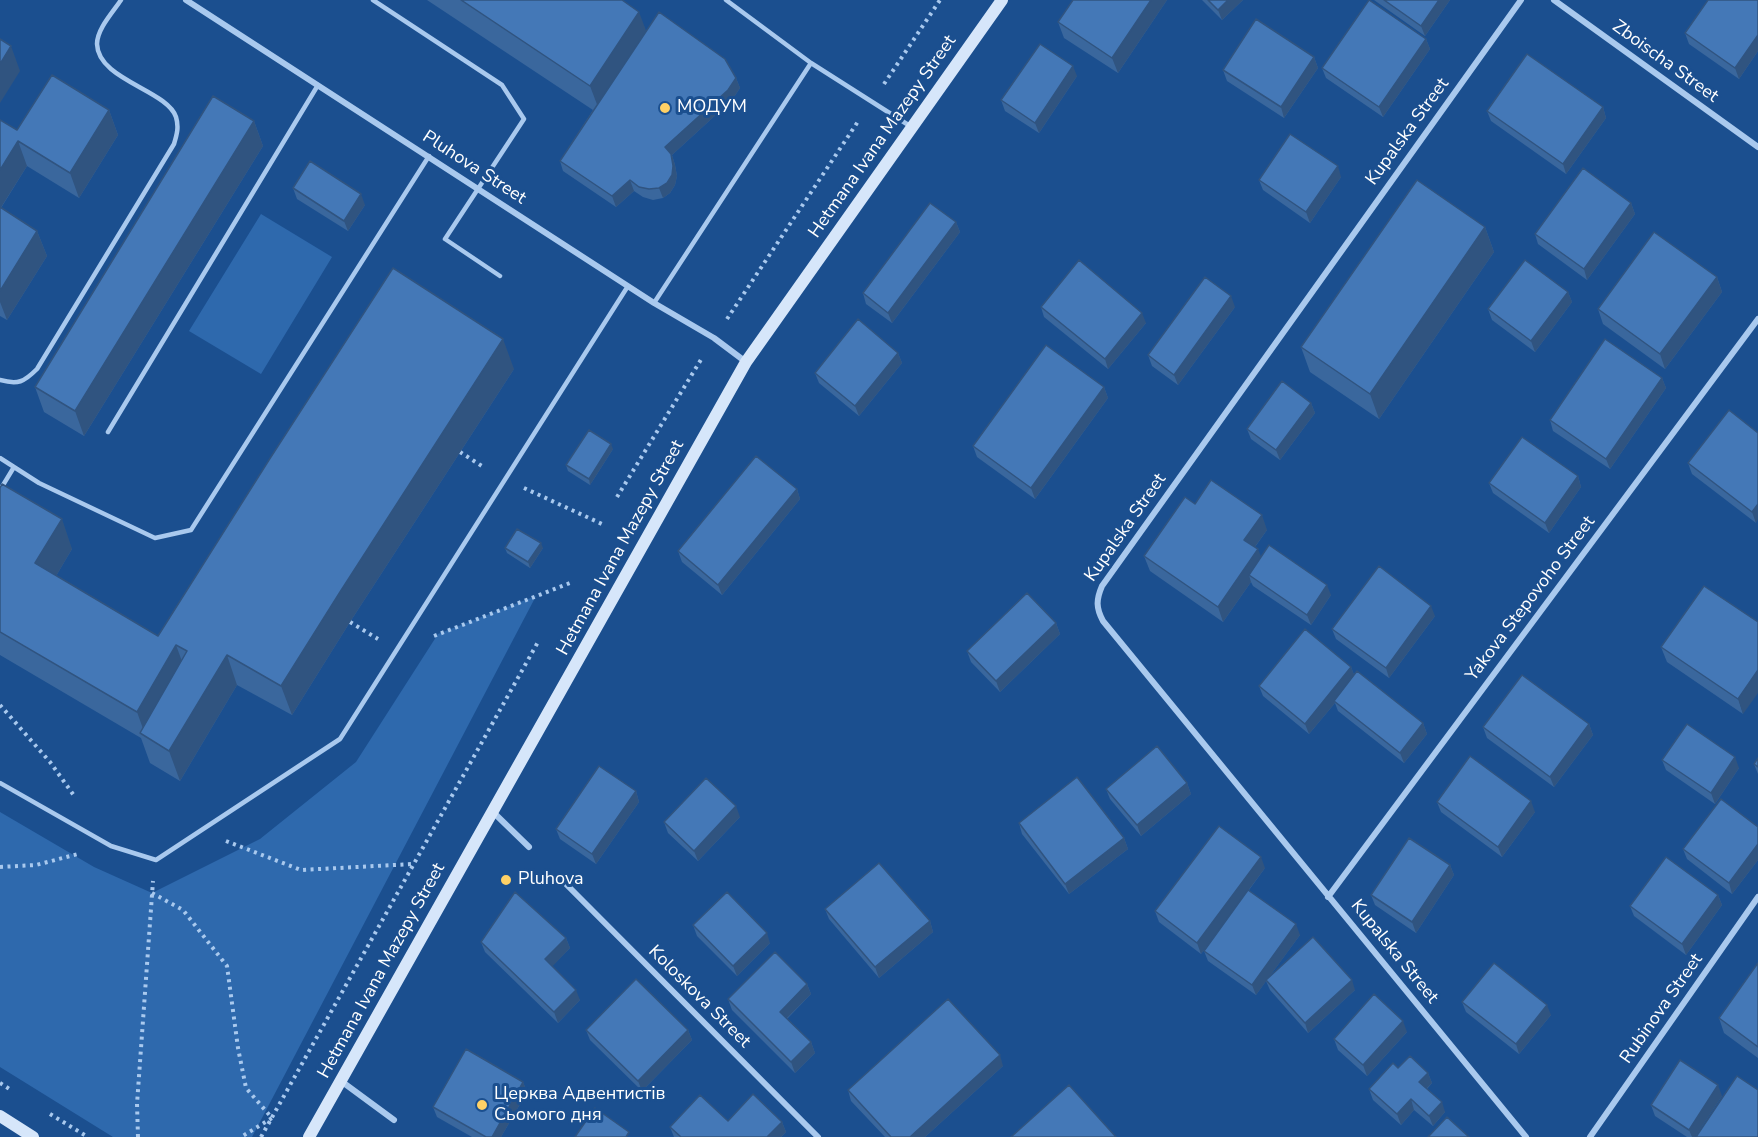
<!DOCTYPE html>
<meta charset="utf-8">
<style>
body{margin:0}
canvas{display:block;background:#1b4f8f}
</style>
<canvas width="1758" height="1137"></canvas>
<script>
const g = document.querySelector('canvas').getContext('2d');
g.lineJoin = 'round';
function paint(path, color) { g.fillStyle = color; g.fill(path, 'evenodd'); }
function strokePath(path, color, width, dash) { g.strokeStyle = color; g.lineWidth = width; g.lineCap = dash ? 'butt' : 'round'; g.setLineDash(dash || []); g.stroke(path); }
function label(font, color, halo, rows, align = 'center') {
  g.font = font + ' "Nunito Sans",sans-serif'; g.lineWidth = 6; g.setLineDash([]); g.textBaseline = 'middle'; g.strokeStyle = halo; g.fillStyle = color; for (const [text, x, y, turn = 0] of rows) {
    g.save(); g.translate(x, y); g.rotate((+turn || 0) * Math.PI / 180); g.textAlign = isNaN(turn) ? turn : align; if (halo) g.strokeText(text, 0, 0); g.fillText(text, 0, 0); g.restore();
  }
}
paint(new Path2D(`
 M261,214l71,43 -71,117 -72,-43z
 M536,596l-284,541h-139l-113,-70v-255l94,55 58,26 108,-54 96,-77 82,-128z`), '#2e69ad');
strokePath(new Path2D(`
 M884,84l56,-84
 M727,319l132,-199
 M460,452l25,16
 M524,488l78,36
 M617,497l85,-139
 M350,622l28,17
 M434,636l136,-53
 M0,705l50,57 25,35
 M226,841l75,29 112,-6
 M0,867l36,-2 42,-11
 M152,893l31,17 44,56 11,82 8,40 26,30 -31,19
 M0,1083l11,7
 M50,1114l38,23
 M138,1137l-1,-33 16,-223
 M261,1137l277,-495`), '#a9c9ee', 4, [3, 4.5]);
strokePath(new Path2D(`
 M373,0l129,85 22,34 -79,120 55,37
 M726,0l85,63 99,63
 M654,303l157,-240
 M0,380c18,5 24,2 37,-11l137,-225c3,-10 5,-17 2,-27 -9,-27 -78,-37 -79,-73 0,-15 16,-32 24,-44
 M108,432l210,-347
 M0,458l14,9
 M0,490l14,-23 25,16 116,55 36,-8 238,-374
 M0,783l111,63 45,14 184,-121 288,-453`), '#a9c9ee', 4.5);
strokePath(new Path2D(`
 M186,0l468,303 60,35 32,24
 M1521,0l-419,586c-6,14 -6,22 1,35l423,516
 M1554,0l204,147
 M493,812l36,35
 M559,877l259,260
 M1328,897l430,-578
 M341,1081l53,39
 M1590,1137l168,-240`), '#a9c9ee', 6);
strokePath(new Path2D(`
 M0,1116l33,21
 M309,1137l437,-775 256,-362`), '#d6e6fa', 12);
paint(new Path2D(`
 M427,0h195l24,31 90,47 4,10 -8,12 -60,55 3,10 2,11 -2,9 -5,8 -7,5 -10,2 -10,-3 -9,-6 -18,16 -53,-36 -3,-10 33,-51z
 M1167,0l-49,73 -54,-35 -6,-16z
 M1202,0h41l-21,20z
 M1374,0h76l-25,36z
 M1758,0v51l-19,28 -50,-35 -4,-11z
 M1426,39l4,10 -47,68 -57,-39 -4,-10z
 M1314,57l4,11 -34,50 -57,-37 -4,-11z
 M1077,76l-38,57 -34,-22 -4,-11z
 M1603,107l3,11 -40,56 -75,-53 -4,-10z
 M109,110l9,25 -39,63 -52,-32 -26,42 36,23 10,25 -40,64 -7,-4v-196l17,10z
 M254,121l9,25 -179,290 -40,-24 -9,-25z
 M1341,177l-31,46 -47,-33 -4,-10z
 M293,188l72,17 -17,26 -51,-32z
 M1631,203l4,11 -48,66 -49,-36 -3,-10z
 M956,222l4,10 -68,91 -26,-19 -3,-11z
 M1485,227l9,25 -115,167 -69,-47 -9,-25z
 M1717,277l5,15 -57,77 -62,-45 -5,-15z
 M1568,292l4,10 -37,50 -43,-32 -4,-11z
 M1041,307l105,16 -38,46 -64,-52z
 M1235,307l-57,78 -26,-19 -4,-11z
 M898,353l4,10 -43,53 -40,-33 -4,-10z
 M514,369l-164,253 -58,93 -55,-30 -57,96 -30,-18 -9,-25 -141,-83v-167l72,61 -16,27 102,60z
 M1662,378l4,10 -56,81 -57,-38 -3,-11z
 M1104,387l4,11 -73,101 -58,-42 -4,-11z
 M1311,403l4,10 -35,47 -29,-21 -4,-10z
 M1729,410l27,113 -64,-49 -4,-11z
 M613,449l-23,36 -22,-14 -2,-6z
 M1578,476l3,11 -32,46 -56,-40 -4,-10z
 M797,489l3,10 -78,96 -40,-33 -4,-11z
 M1195,504l72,26 -12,17 6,10 70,38 -20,30 -58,-39 -2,-4 -28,40 -73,-51 -6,-15z
 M505,548h38l-13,20 -23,-15z
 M1704,586l39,128 -76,-52 -6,-15z
 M1435,616l-46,62 -53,-39 -4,-10z
 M1056,623l4,11 -60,58 -29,-30 -4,-11z
 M1351,667l3,8 69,48 4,11 -23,29 -66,-52 -3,-8 -26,31 -46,-38 -4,-10z
 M1589,724l4,11 -39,52 -67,-49 -4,-11z
 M1758,758v16l-4,-10z
 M1662,760l77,8 -24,36 -49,-34z
 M1187,783l4,11 -50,42 -31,-37 -4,-10z
 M636,791l3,11 -43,62 -36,-25 -4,-10z
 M1437,802l98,10 -33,45 -61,-45z
 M740,817l-42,44 -30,-28 -4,-11z
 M1019,823l105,15 4,11 -59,45 -47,-60z
 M1758,827v33l-26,34 -45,-35 -4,-10z
 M1450,865l4,10 -38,58 -41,-28 -4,-10z
 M1265,868l-16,22 51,45 -31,42 86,13 -47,43 -38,-43 -4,-9 -10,14 -48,-34 -4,-10 29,-40 -32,43 -42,-32 -4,-11z
 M1718,895l4,10 -36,50 -52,-39 -4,-10z
 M825,909l105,12 3,11 -54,46 -50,-59z
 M693,925l77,18 -33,33 -40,-40z
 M566,938l4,10 -18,18 28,34 -22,23 -73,-71 -4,-10z
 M1758,963v95l-34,-25 -5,-15z
 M807,984l4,10 -24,25 24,23 4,11 -20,20 -63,-63 -4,-11z
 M1462,1002l89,13 -32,39 -53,-42z
 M586,1030h102l4,10 -50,51 -52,-51z
 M1407,1032l-40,44 -29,-26 -4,-11z
 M1003,1066l-78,71h-40l-34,-36 -3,-11z
 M1398,1068l30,5 4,10 -5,6 18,23 -12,14 -19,-16 -13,15 -28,-25 -4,-11z
 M523,1082l4,10 -26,45h-29l-35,-20 -4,-10z
 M1722,1096l-27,41h-8l-32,-21 -4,-11z
 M728,1121l54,1 4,10 -5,5h-107l-4,-10z`), '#3a679d');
paint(new Path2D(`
 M1151,0h16l-49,73 -6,-15z
 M1228,0h15l-21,20 -4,-10z
 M1439,0h11l-25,36 -4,-10z
 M639,12l11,29 -49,74 -11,-29z
 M1758,35v16l-19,28 -4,-11z
 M1426,39l4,10 -47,68 -4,-10z
 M11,46l9,25 -20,32v-39z
 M1314,57l4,11 -34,50 -3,-11z
 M1073,66l4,10 -38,57 -4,-10z
 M736,78l4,10 -8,12 -60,55 3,10 2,11 -2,9 -5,8 -7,5 -4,-10 6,-41z
 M1603,107l3,11 -40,56 -3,-10z
 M109,110l9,25 -39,63 -9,-25z
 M254,121l9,25 -179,290 -9,-25z
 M18,141l9,25 -27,43v-39z
 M1338,166l3,11 -31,46 -4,-11z
 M630,180l4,11 -18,16 -4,-11z
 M361,194l4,11 -17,26 -4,-10z
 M1631,203l4,11 -48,66 -3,-11z
 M956,222l4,10 -68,91 -4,-10z
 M1485,227l9,25 -115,167 -9,-25z
 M37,231l10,25 -40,64 -7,-18v-11z
 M1717,277l5,15 -57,77 -5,-15z
 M1568,292l4,10 -37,50 -4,-11z
 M1231,296l4,11 -57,78 -4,-10z
 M1142,313l4,10 -38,46 -3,-10z
 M503,339l11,30 -164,253 -58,93 -11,-29 59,-94z
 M898,353l4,10 -43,53 -4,-10z
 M1662,378l4,10 -56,81 -4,-10z
 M1104,387l4,11 -73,101 -4,-11z
 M1311,403l4,10 -35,47 -4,-10z
 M611,444l2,5 -23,36 -1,-6z
 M1578,476l3,11 -32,46 -4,-10z
 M797,489l3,10 -78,96 -4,-10z
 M1758,504v15l-2,4 -4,-11z
 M1262,515l5,15 -18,25 -5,-15z
 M62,519l10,30 -26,44 -11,-30z
 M541,543l2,5 -13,20 -2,-6z
 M1258,549l6,15 -15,11 2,7 -28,40 -5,-15z
 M1327,585l4,10 -20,30 -4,-10z
 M1431,606l4,10 -46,62 -3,-10z
 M1056,623l4,11 -60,58 -4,-11z
 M176,645l11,30 -41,62 -9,-25z
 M227,655l10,30 -57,96 -11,-30z
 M1351,667l4,10 -21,24 1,2 -26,31 -4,-10z
 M1758,670v23l-15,21 -5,-15z
 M1423,723l4,11 -23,29 -4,-10z
 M1589,724l4,11 -39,52 -4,-10z
 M1735,757l4,11 -24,36 -4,-11z
 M1187,783l4,11 -50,42 -4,-11z
 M636,791l3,11 -43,62 -4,-10z
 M1531,801l4,11 -33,45 -4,-10z
 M736,806l4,11 -42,44 -4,-10z
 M1124,838l4,11 -59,45 -4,-10z
 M1758,844v16l-26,34 -3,-11z
 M1261,857l4,11 -64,86 -4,-11z
 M1450,865l4,10 -38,58 -4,-11z
 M1718,895l4,10 -36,50 -4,-11z
 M930,921l3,11 -54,46 -4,-11z
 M1296,924l4,11 -44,60 -4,-10z
 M767,933l3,10 -33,33 -4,-10z
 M566,938l4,10 -21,22 -4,-11z
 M1352,980l3,10 -47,43 -3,-10z
 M807,984l4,10 -28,28 -3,-10z
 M576,990l4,10 -22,23 -4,-11z
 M1547,1005l4,10 -32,39 -3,-10z
 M1403,1021l4,11 -40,44 -4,-11z
 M688,1030l4,10 -50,51 -4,-10z
 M811,1042l4,11 -20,20 -4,-11z
 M1000,1055l3,11 -78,71h-15z
 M1428,1073l4,10 -9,9 -4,-10z
 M523,1082l4,10 -26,45h-9z
 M1718,1085l4,11 -27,41h-3l-3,-7z
 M1411,1099l3,11 -13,15 -4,-11z
 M1442,1102l3,10 -12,14 -4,-10z
 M782,1122l4,10 -5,5h-14z`), '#305480');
const building = new Path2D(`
 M461,0h161l17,12 -49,74z
 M1073,0h78l-39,58 -54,-36z
 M1208,0h20l-10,10z
 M1369,0l57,39 -47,68 -57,-39z
 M1384,0h55l-18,26z
 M1708,0h50v35l-23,33 -50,-35z
 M659,12l66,47 11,19 -8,12 -63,57 6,7 2,12 -1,9 -5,8 -8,5 -10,1 -10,-2 -9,-7 -18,16 -52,-35z
 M1256,19l58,38 -33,50 -58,-37z
 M0,39l11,7 -11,18z
 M1040,44l33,22 -38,57 -34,-23z
 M1527,54l76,53 -40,57 -76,-53z
 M52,75l57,35 -39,63 -52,-32 -18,29v-50l17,10z
 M213,96l41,25 -179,290 -40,-24z
 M1290,134l48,32 -32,46 -47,-32z
 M310,161l51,33 -17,27 -51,-33z
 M1583,168l48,35 -47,66 -49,-35z
 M1417,180l68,47 -115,167 -69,-47z
 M930,203l26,19 -68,91 -25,-20z
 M0,207l37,24 -37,60z
 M1654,232l63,45 -57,77 -62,-45z
 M1079,260l63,53 -37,46 -64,-52z
 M1525,260l43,32 -37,49 -43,-32z
 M393,268l110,71 -163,253 -59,94 -54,-31 -58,96 -29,-18 47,-82 -11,-6 -39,67 -137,-80v-144l2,-4 60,35 -27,44 123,73 111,-176z
 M1205,277l26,19 -57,79 -26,-20z
 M858,319l40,34 -43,53 -40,-33z
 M1605,339l57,39 -56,81 -56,-39z
 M1046,345l58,42 -73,101 -58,-42z
 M1282,381l29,22 -35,47 -29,-21z
 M1729,410l29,23v71l-6,8 -64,-49z
 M589,430l22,14 -22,35 -23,-14z
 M1522,437l56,39 -33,47 -56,-40z
 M756,456l41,33 -79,96 -40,-34z
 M1211,480l51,35 -18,25 14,9 -40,58 -74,-51 41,-59 10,7z
 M517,529l24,14 -13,19 -23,-14z
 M1269,545l58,40 -20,30 -58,-40z
 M1379,566l52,40 -45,62 -54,-39z
 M1704,586l54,36v48l-20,29 -77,-52z
 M1027,593l29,30 -60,58 -29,-30z
 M1305,629l46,38 -46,57 -46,-38z
 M1357,671l66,52 -23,30 -66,-52z
 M1522,675l67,49 -39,53 -67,-50z
 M1687,724l48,33 -24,36 -49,-33z
 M1157,746l30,37 -50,42 -31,-36z
 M1470,756l61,45 -33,46 -61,-45z
 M1758,758v9l-4,-3z
 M599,766l37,25 -44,63 -36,-25z
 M1077,777l47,61 -59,46 -46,-61z
 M706,778l30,28 -42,45 -30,-29z
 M1721,799l37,28v17l-29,39 -46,-34z
 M1219,826l42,31 -64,86 -42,-32z
 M1409,838l41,27 -38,57 -41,-27z
 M1666,857l52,38 -36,49 -52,-38z
 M879,863l51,58 -55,46 -50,-58z
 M1248,890l48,34 -44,61 -48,-34z
 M515,892l51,46 -21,21 31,31 -22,22 -73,-70z
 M727,892l40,41 -34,33 -40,-41z
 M1313,937l39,43 -47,43 -39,-43z
 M775,952l32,32 -27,28 31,30 -20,20 -63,-63z
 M1494,963l53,42 -31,39 -54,-42z
 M1758,963v84l-39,-29z
 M636,979l52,51 -50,51 -52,-51z
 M1374,994l29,27 -40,44 -29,-26z
 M948,999l52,56 -90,82h-19l-43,-47z
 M466,1049l57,33 -31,55h-6l-53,-30z
 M1410,1056l18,17 -9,9 23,20 -13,14 -18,-17 -14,15 -28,-25 24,-26 5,5z
 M1680,1060l38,25 -29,45 -38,-25z
 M1737,1076l21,14v47h-62z
 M1069,1085l47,52h-105z
 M753,1094l29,28 -15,15h-86l-11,-10 30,-32 28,26z
 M595,1108l34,24 -3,5h-51z
 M1447,1117l22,20h-41z`);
paint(building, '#4478b7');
strokePath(building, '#305480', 1.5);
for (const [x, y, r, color] of [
 [665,108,6,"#ffd166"],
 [506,880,6,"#ffd166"],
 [482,1105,6,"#ffd166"]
]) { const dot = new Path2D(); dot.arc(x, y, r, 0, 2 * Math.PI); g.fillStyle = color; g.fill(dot); strokePath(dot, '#1b4f8f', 2); }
label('18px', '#fff', '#1b4f8f', [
 ["Zboischa Street",1665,62,36],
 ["Kupalska Street",1408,132,-54],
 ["Hetmana Ivana Mazepy Street",883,137,-55],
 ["Pluhova Street",474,168,33],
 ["Kupalska Street",1126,528,-55],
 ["Hetmana Ivana Mazepy Street",621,548,-61],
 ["Yakova Stepovoho Street",1531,599,-53],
 ["Kupalska Street",1394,952,51],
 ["Hetmana Ivana Mazepy Street",382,971,-61],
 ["Koloskova Street",699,997,45],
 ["Rubinova Street",1662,1009,-55]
]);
label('18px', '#fff', '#1b4f8f', [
 ["МОДУМ",677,108],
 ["Pluhova",518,880],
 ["Церква Адвентистів",494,1095],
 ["Сьомого дня",494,1116]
], 'left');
</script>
